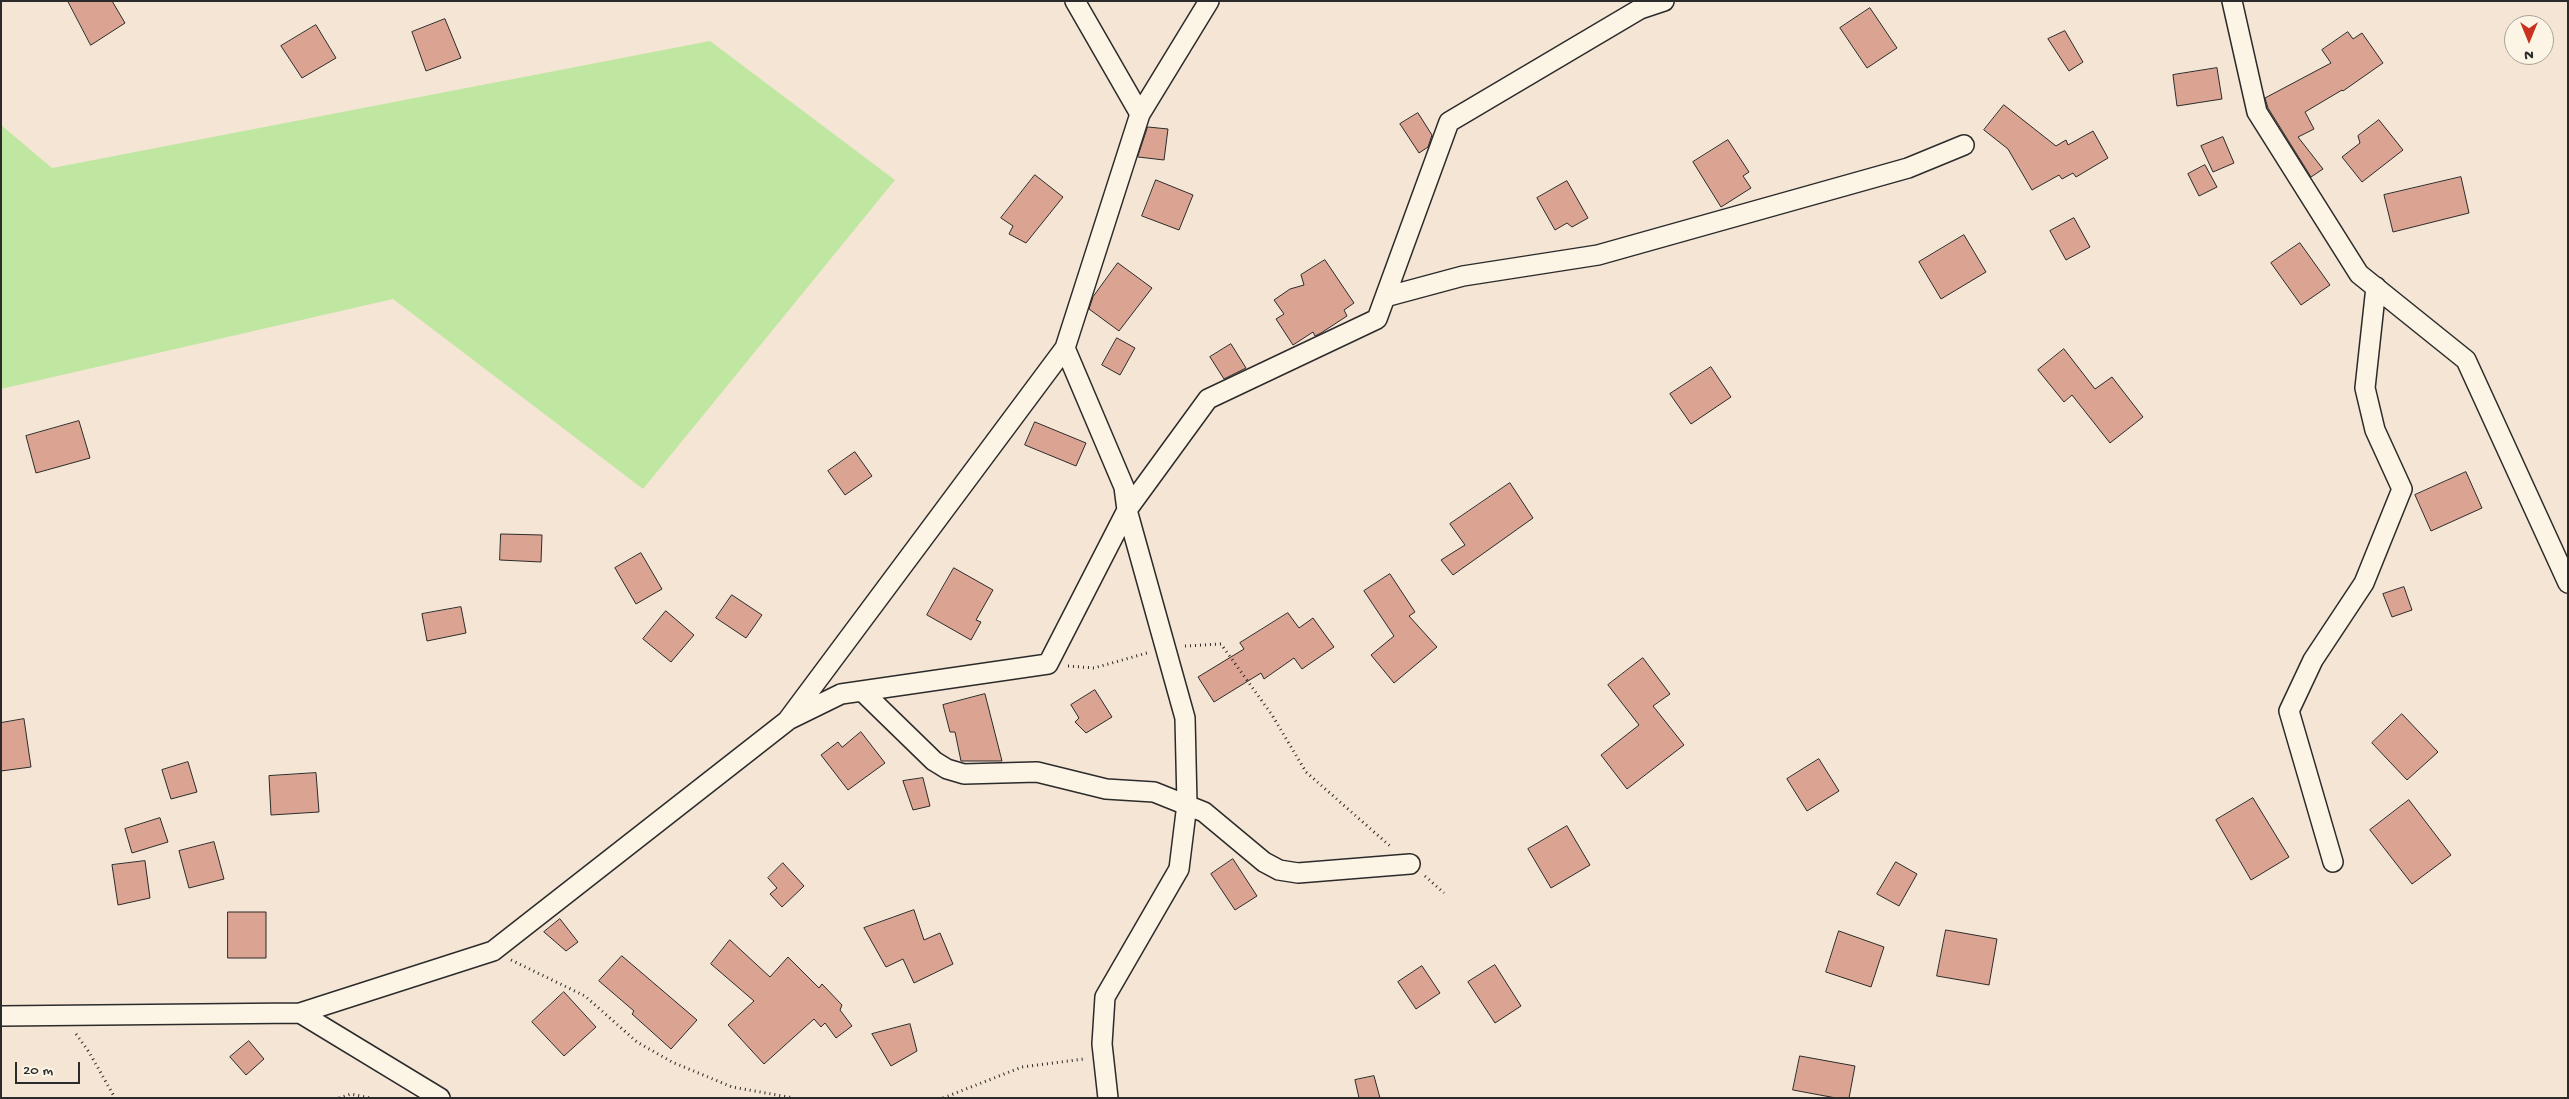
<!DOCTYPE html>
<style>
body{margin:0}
#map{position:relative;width:2569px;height:1099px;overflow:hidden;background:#f5e5d4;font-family:"Gochi Hand",sans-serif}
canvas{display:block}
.frame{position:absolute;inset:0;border:2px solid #2b2b2b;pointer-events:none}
.north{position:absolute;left:2504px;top:15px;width:50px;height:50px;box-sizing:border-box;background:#fcf5e5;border:1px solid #a8a49b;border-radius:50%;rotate:180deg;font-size:14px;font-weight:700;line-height:20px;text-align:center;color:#2b2b2b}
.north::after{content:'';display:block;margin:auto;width:18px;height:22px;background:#c8321e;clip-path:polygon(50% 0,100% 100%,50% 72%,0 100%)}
.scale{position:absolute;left:15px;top:1062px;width:65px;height:22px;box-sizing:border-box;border:2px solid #2b2b2b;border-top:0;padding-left:6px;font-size:15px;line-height:18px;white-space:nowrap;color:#2b2b2b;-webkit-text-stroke:4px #fcf5e5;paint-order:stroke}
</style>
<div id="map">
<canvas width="2569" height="1099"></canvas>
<div class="frame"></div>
<div class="north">N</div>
<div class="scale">20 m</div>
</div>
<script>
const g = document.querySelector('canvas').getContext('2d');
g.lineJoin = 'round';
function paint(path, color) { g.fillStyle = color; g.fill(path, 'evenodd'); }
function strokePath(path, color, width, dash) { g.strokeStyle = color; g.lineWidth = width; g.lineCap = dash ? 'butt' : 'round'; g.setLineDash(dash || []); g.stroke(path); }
paint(new Path2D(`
 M710,41l185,139 -252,309 -250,-190 -392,90v-264l51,43z`), '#c0e7a2');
const building = new Path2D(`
 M68,1h44l13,22 -34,22z
 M1870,8l27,40 -30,20 -27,-40z
 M445,19l16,39 -35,13 -14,-39z
 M316,25l20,33 -34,20 -21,-32z
 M2065,31l18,31 -14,9 -21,-32z
 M2348,32l5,7 9,-6 21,30 -40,28 -1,-1 -37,22 9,17 -16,8 25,32 -12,8 -43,-69 -3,-10 66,-35 -9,-13z
 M2217,68l5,31 -45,7 -4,-31z
 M2004,105l52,41 10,-6 2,5 25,-14 15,27 -32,19 -3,-4 -11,6 -3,-4 -27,15 -24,-41 -24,-19z
 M1418,113l14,22 -4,12 -9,6 -19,-29z
 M2379,120l24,30 -41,32 -20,-25 18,-14 -2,-7z
 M1148,127l20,2 -4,31 -26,-3z
 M2223,137l11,26 -21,9 -12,-26z
 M1728,140l21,32 -6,4 8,12 -30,19 -28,-45z
 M2205,165l12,22 -18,9 -11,-22z
 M1035,175l28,22 -37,46 -17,-9 4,-8 -12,-8z
 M2461,177l8,36 -76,19 -9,-37z
 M1156,180l37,15 -14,35 -37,-14z
 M1567,181l21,37 -16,9 -5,-4 -12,7 -18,-32z
 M2074,218l16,29 -24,13 -16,-29z
 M1964,235l22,37 -45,27 -22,-37z
 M2300,243l30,42 -29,20 -30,-42z
 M1325,260l29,43 -10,7 3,6 -26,17 -6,3 -2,-4 -20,13 -17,-26 8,-5 -10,-14 16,-11 14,-4 -3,-10z
 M1118,263l34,25 -33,43 -30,-22 4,-12z
 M1117,338l18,10 -15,27 -18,-10z
 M1231,344l15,24 -22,11 -14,-22z
 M2064,349l31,40 17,-12 31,40 -33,26 -38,-48 -8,7 -26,-32z
 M1711,367l20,30 -40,27 -21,-30z
 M79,421l11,37 -54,15 -10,-37z
 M1035,422l51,21 -10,23 -51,-21z
 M855,452l17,24 -27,19 -17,-24z
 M2466,472l16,36 -51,23 -16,-36z
 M1510,483l23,35 -80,57 -12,-15 24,-15 -15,-21z
 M501,534l41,1 -1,27 -41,-2z
 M641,553l21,36 -26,15 -21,-36z
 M954,568l39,22 -17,30 5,2 -10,18 -44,-25z
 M1390,574l25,38 -6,4 28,31 -43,36 -23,-28 23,-19 -30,-45z
 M2404,587l8,23 -20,7 -9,-23z
 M732,595l30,20 -16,23 -30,-20z
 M461,607l5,26 -39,8 -5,-27z
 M666,611l28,24 -23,27 -28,-23z
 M1288,613l11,15 14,-10 21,29 -32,22 -8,-11 -30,21 -3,-6 -47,29 -16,-25 46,-28 -4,-6z
 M1643,658l27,36 -17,12 31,39 -57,44 -26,-34 38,-30 -31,-40z
 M1095,690l17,27 -26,16 -11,-11 4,-4 -8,-13z
 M985,694l17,67h-41l-6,-29h-5l-7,-27z
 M2402,714l36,38 -31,28 -35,-37z
 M24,719l7,48 -30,4v-48z
 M861,732l24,31 -37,27 -27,-35 17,-13 4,5z
 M1819,759l20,32 -32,20 -20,-32z
 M188,762l9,30 -26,7 -9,-29z
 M316,773l3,39 -48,3 -2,-39z
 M923,778l7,28 -17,4 -10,-29z
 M2253,798l36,59 -38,23 -35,-60z
 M2409,800l42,55 -39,29 -42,-54z
 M160,818l8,24 -36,11 -7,-24z
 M1567,826l23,39 -39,23 -23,-39z
 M214,842l10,37 -35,9 -10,-37z
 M1233,859l24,37 -22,14 -24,-36z
 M145,861l5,37 -32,7 -6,-40z
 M1896,862l21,12 -18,32 -22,-12z
 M783,863l21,23 -22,21 -12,-13 7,-6 -9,-10z
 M914,910l10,30 16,-7 13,31 -39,19 -11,-24 -17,8 -22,-39z
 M228,912h38v46h-38z
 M560,919l18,23 -12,9 -22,-19z
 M1946,930l51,9 -8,46 -52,-9z
 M1839,931l45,16 -13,40 -45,-15z
 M730,940l40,37 18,-20 31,31 3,-4 20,21 -2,5 12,16 -16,12 -11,-15 -4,4 -7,-8 -50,45 -36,-39 26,-24 -43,-37z
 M622,956l75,64 -26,29 -39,-35 2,-3 -35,-30z
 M1495,965l26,41 -26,17 -27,-41z
 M1422,966l18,27 -24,16 -18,-27z
 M564,992l32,35 -32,29 -32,-34z
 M910,1024l7,27 -26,15 -19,-32z
 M249,1041l15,18 -18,16 -16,-18z
 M1800,1056l55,10 -6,32h-13l-43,-8z
 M1374,1076l6,22h-21l-4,-18z`);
paint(building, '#dba492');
strokePath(building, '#2b2b2b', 1);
const minor = new Path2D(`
 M2232,1l25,111 102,162 107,86 102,223
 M1140,114l69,-113
 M1385,297l78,-21 135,-21 310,-87 56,-23
 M1065,348l59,139 3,23 58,208 2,86 -8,65 -74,128 -3,47 6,54
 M862,691l72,70 13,8 17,5 73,-2 69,17 48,3 50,20 60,50 15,8 19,3 112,-9
 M790,719l51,-25 207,-30 79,-154 81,-111 169,-80 72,-197 191,-113 24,-8
 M2333,862l-44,-151 24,-51 51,-77 38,-94 -27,-59 -10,-42 11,-101
 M300,1013l140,85
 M1,1016l299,-3 193,-62 294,-230 278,-373 75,-234 -65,-113`);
strokePath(minor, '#2b2b2b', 22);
strokePath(new Path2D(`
 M1185,646l36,-2 51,71 34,57 84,74
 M1068,666l26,2 53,-15
 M1425,876l19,17
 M511,960l74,36 52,46 35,20 60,25 62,11
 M76,1034l13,18 26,46
 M339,1098l12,-4 20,4
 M943,1098l79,-31 62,-8`), '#2b2b2b', 3, [1, 4]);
strokePath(minor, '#fcf5e5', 19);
</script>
